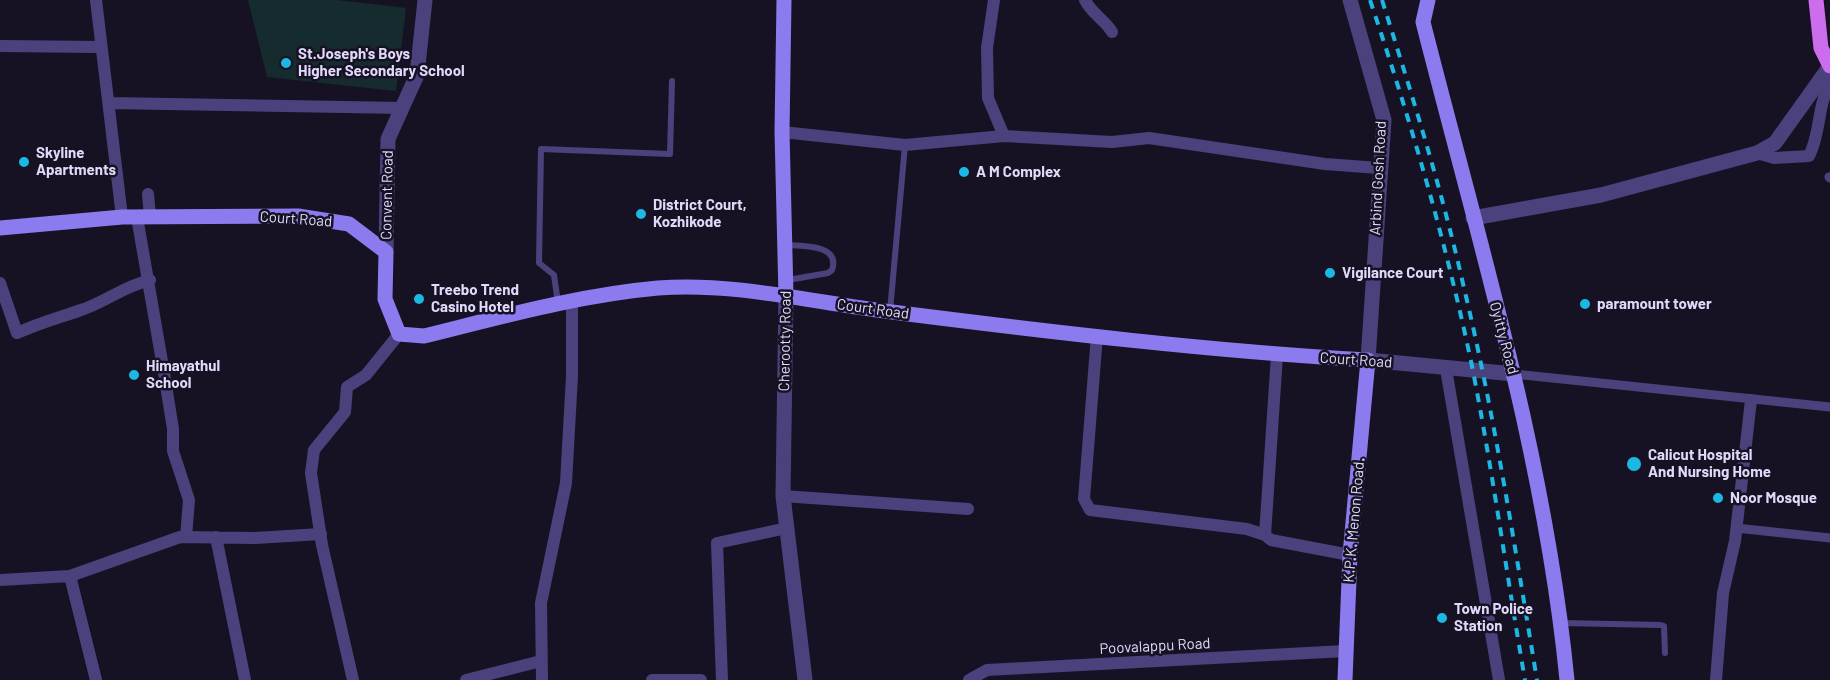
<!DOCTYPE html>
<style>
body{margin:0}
canvas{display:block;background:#171223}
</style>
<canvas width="1830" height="680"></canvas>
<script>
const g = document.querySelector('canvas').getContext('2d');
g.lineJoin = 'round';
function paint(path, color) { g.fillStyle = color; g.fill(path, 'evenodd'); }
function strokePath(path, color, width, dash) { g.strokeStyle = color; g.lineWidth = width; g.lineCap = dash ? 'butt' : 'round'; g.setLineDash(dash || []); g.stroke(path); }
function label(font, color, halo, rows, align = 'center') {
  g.font = font + ' Barlow,sans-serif'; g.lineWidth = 5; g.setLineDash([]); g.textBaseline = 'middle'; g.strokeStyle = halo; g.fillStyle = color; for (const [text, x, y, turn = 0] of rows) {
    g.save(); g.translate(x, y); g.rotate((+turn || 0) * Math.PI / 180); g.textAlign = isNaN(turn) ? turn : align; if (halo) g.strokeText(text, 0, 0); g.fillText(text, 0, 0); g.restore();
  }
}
paint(new Path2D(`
 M248,0h89l69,8 -10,83 -129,-14z`), '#152b2d');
strokePath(new Path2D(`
 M785,245c16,1 56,-1 47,25l-4,3 -40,7
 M558,303l-4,-28 -15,-12 2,-114 129,5 2,-73
 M890,311l15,-166
 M1562,623l99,2 3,1 1,27`), '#4b427d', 6);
strokePath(new Path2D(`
 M1829,177l1,1
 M1514,374l316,33
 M1736,528l94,10`), '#4b427d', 9);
strokePath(new Path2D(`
 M96,0l26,217
 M994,0l-7,48 1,50 16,38
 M1085,0c6,13 20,20 27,32
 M0,46l100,1
 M110,103l293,5
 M782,132l123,13 99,-9 108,6 37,-4 176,26 54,4
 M1757,153l17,5 35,-2c12,-23 8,-50 21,-72
 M148,194l2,23
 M137,217l27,156 9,56v22l16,49 -3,37
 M0,283l17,50c22,-10 44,-16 67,-24 24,-9 39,-22 66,-29
 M1097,335l-13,164 6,11 157,19 18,6 6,5 79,15
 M1446,369l53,311
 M783,496l185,13
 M1265,535l12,-180
 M216,537l29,143
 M70,576l26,104
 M0,580l70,-4 110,-39 75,1 66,-4
 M353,680l-31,-135 -11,-72 3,-23 31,-38 2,-25 19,-12 33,-41
 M466,680l75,-19
 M542,680l-1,-77 25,-120 6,-107v-75
 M652,680h49
 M722,680l-5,-137 70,-15
 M969,680l18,-10 358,-19
 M1716,680l7,-87 12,-52 16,-141`), '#4b427d', 12);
strokePath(new Path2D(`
 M1350,0l34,120 -16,240 146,14
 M1473,218l128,-23 156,-42 18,-10 55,-77
 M386,252l2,-113 29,-64 8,-75
 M786,296l-3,200 22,184`), '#4b427d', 15);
strokePath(new Path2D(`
 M784,0l-2,132 4,164
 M1428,0l-5,22c55,217 122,434 144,658
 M0,228l122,-11 176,-1 51,8 37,28 -1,47 14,35 25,2c77,-19 155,-41 234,-48 79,-6 156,15 234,24 158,20 317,39 476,48l-18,195 -5,125`), '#8c7bef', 15);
strokePath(new Path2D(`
 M1816,0l5,48 9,18`), '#cc6ded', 15);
strokePath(new Path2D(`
 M1370,0c41,122 77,245 103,371 20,103 34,206 52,309
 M1382,0c30,95 60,190 82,288 31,129 51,261 73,392`), '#1cb7e3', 4, [9, 8]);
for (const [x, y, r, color] of [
 [286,63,6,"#1cb7e3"],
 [24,162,6,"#1cb7e3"],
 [964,172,6,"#1cb7e3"],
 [641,214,6,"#1cb7e3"],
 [1330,273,6,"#1cb7e3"],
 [419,299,6,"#1cb7e3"],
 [1585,304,6,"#1cb7e3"],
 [134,375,6,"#1cb7e3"],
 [1634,464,8,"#1cb7e3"],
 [1718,498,6,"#1cb7e3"],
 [1442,618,6,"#1cb7e3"]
]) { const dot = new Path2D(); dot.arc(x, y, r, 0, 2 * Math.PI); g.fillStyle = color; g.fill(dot); strokePath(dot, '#171223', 2); }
label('bold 15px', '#e1d9fa', '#171223', [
 ["St.Joseph's Boys",298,54],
 ["Higher Secondary School",298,71],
 ["Skyline",36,153],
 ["Apartments",36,170],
 ["A M Complex",976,172],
 ["District Court,",653,205],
 ["Kozhikode",653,222],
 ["Vigilance Court",1342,273],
 ["Treebo Trend",431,290],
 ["Casino Hotel",431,307],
 ["paramount tower",1597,304],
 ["Himayathul",146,366],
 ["School",146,383],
 ["Calicut Hospital",1648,455],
 ["And Nursing Home",1648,472],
 ["Noor Mosque",1730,498],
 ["Town Police",1454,609],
 ["Station",1454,626]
], 'left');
label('15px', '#e1d9fa', '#171223', [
 ["Arbind Gosh Road",1378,178,-87],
 ["Convent Road",387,195,-89],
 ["Court Road",296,219,4],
 ["Court Road",873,309,8],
 ["Oyitty Road",1504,338,75],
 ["Cherootty Road",785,341,-89],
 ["Court Road",1356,360,4],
 ["K.P.K. Menon Road.",1354,520,-85],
 ["Poovalappu Road",1155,646,-3]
]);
</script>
